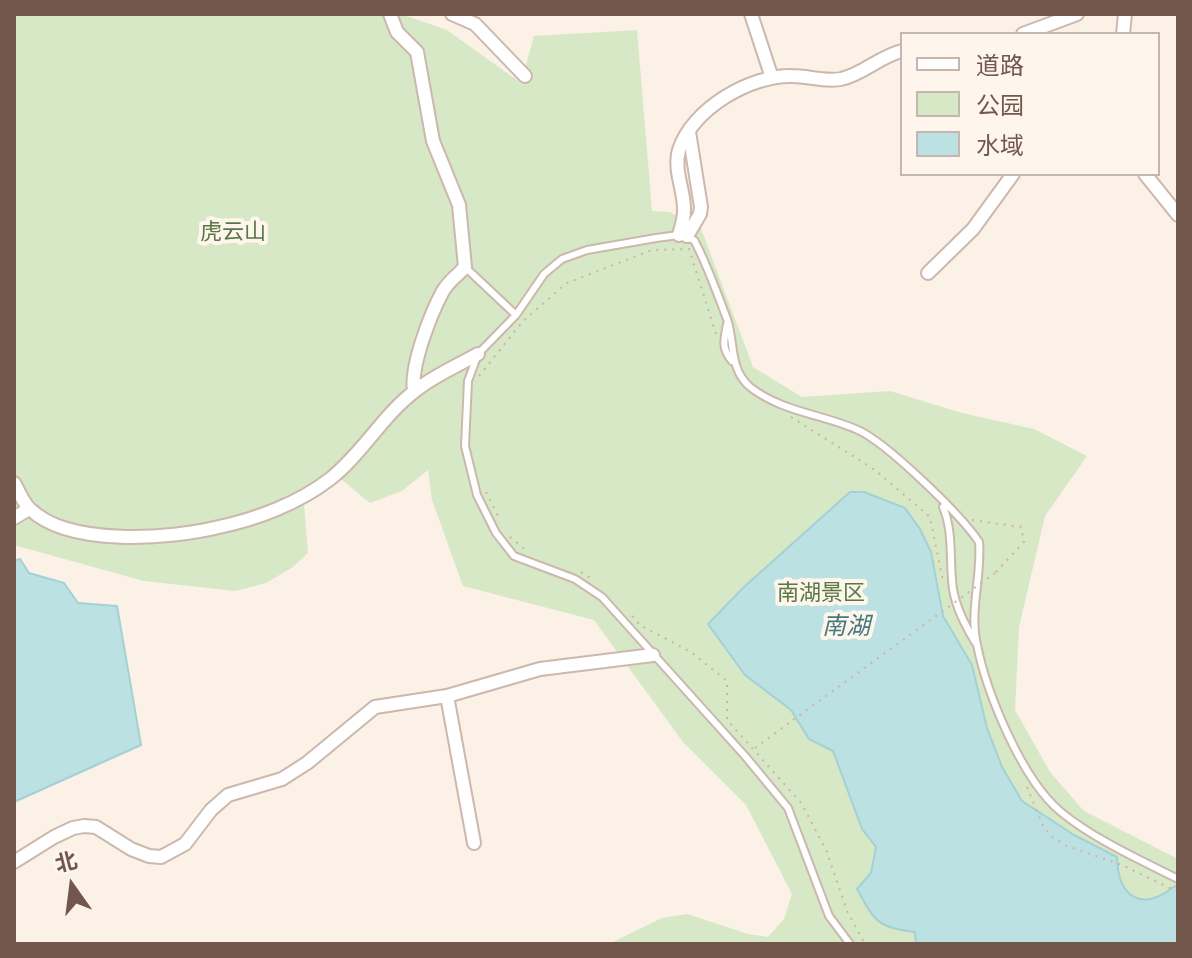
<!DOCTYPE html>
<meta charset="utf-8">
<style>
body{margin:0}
#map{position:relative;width:1192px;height:958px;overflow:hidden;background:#fbf1e6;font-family:"Nunito Sans","Noto Sans SC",sans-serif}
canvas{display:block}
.frame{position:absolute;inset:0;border:16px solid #72574c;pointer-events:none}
.legend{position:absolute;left:900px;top:32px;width:260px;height:144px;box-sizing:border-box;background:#fef5ec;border:2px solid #c6b6ac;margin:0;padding:10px 14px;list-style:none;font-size:24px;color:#72574c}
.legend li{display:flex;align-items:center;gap:16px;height:40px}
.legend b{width:40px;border:2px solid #c6b6ac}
.north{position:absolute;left:32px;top:846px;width:80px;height:80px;-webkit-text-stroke:6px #fef5ec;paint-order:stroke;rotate:346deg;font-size:22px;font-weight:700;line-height:32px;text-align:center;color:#72574c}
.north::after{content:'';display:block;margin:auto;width:28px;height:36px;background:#72574c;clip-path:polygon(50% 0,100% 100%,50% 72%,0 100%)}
</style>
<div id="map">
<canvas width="1192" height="958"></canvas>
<div class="frame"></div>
<ul class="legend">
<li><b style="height:10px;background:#fff"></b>道路</li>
<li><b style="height:22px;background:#d6e8c5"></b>公园</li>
<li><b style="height:22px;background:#bce1e3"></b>水域</li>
</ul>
<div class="north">北</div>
</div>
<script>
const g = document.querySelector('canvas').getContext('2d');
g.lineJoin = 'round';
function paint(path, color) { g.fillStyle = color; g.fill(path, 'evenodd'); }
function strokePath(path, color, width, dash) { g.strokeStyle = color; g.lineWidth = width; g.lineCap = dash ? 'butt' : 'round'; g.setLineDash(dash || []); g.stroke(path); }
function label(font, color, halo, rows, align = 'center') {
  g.font = font + ' "Nunito Sans","Noto Sans SC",sans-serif'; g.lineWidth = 8; g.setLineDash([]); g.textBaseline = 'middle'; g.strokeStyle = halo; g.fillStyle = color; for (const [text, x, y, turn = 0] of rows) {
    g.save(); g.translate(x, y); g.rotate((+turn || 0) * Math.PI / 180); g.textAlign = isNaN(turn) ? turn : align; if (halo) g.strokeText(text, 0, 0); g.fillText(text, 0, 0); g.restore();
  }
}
paint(new Path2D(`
 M14,14h387l46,16 74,53 13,-47 103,-6 15,181 17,1 31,14 53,141 49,30 88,-6 72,22 72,16 53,27 -42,60 -26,111 -4,83 35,62 34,39 94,48v85h-569l53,-26 25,-4 61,20 20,3 16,-18 8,-25 -46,-89 -63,-63 -89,-122 -131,-34 -31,-86 -4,-30 -26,21 -32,12 -29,-24 -37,25 4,49 -15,14 -27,16 -31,8 -91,-10 -130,-36z`), '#d6e8c5');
const water = new Path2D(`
 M850,492h14l41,16 15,21 11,23 12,64 29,49 15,63 15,39 20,34 52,34 43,22c1,40 24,56 58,29l3,2v56h-262l-1,-12c-38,-5 -40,-10 -58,-43l14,-16 5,-26 -14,-18 -29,-78 -24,-12 -18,-29 -46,-35 -37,-51 36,-37z
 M20,559l9,14 35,10 14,20 39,3 24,139 -127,57v-241z`);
paint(water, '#bce1e3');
strokePath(water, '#a3d1d4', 2);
const lane = new Path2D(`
 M465,267l51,48
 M727,324c-3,16 -6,24 5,37
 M943,507c11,26 6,55 10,82 3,19 12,36 22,53
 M850,944l-21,-28 -41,-108 -43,-52 -143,-159 -27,-18 -61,-23 -18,-23 -19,-38 -12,-49 3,-65 10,-27 38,-39 28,-41 18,-15 25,-9 69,-12 23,-3 15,5c13,24 23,53 33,79 8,24 2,50 23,68 32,25 72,27 108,43 29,13 103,85 121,112 3,35 -10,68 -2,103 10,49 45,135 84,167 31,26 81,49 117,67`);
const street = new Path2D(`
 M390,14l7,18 20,20 16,89 26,64 6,62c-7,8 -17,15 -22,24 -12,22 -33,75 -29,100
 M452,14l23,10 50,52
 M751,14l21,64
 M1023,34l54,-20
 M1123,34l2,-20
 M1145,174l33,41
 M679,235c2,-7 5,-16 5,-24 1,-20 -11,-40 -5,-61 13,-41 71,-75 113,-74 16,0 33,6 49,3 23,-5 39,-23 61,-28
 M687,236l13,-22 1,-7 -12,-75
 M928,273l45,-44 40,-55
 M14,483c5,8 9,20 16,26 39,38 140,30 189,18 38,-8 80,-24 111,-48 32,-25 53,-64 85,-88 18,-15 42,-25 63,-37
 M14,518l15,-9
 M447,696l27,147
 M14,862l40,-25 19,-9 11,-2 12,1 35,22 18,7 12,1 24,-13 26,-34 17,-15 54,-16 25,-16 68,-56 72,-11 93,-27 113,-14`);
strokePath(lane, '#ccb8ad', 10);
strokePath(street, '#ccb8ad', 16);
strokePath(new Path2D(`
 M479,376l44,-55 44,-38 85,-33 37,-1 27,85
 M791,417l84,53 55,47 13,64
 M486,492l13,26
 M972,520l49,7 3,15 -29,31
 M510,537l17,14
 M581,572l11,7
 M632,616l8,9 51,27 36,29v39l75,84 25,48 20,59 18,33
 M755,748l38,-28
 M1027,787l16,39 9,11 15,9 55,19 56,27`), '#d3b1a3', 2, [2, 6]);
strokePath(lane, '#fff', 6);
strokePath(street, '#fff', 12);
strokePath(new Path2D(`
 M793,720l202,-147`), '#d3b1a3', 2, [2, 6]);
label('22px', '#597845', '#fef5ec', [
 ["虎云山",233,234],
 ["南湖景区",821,595]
]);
label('italic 24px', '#44797e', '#fef5ec', [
 ["南湖",846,628]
]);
</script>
